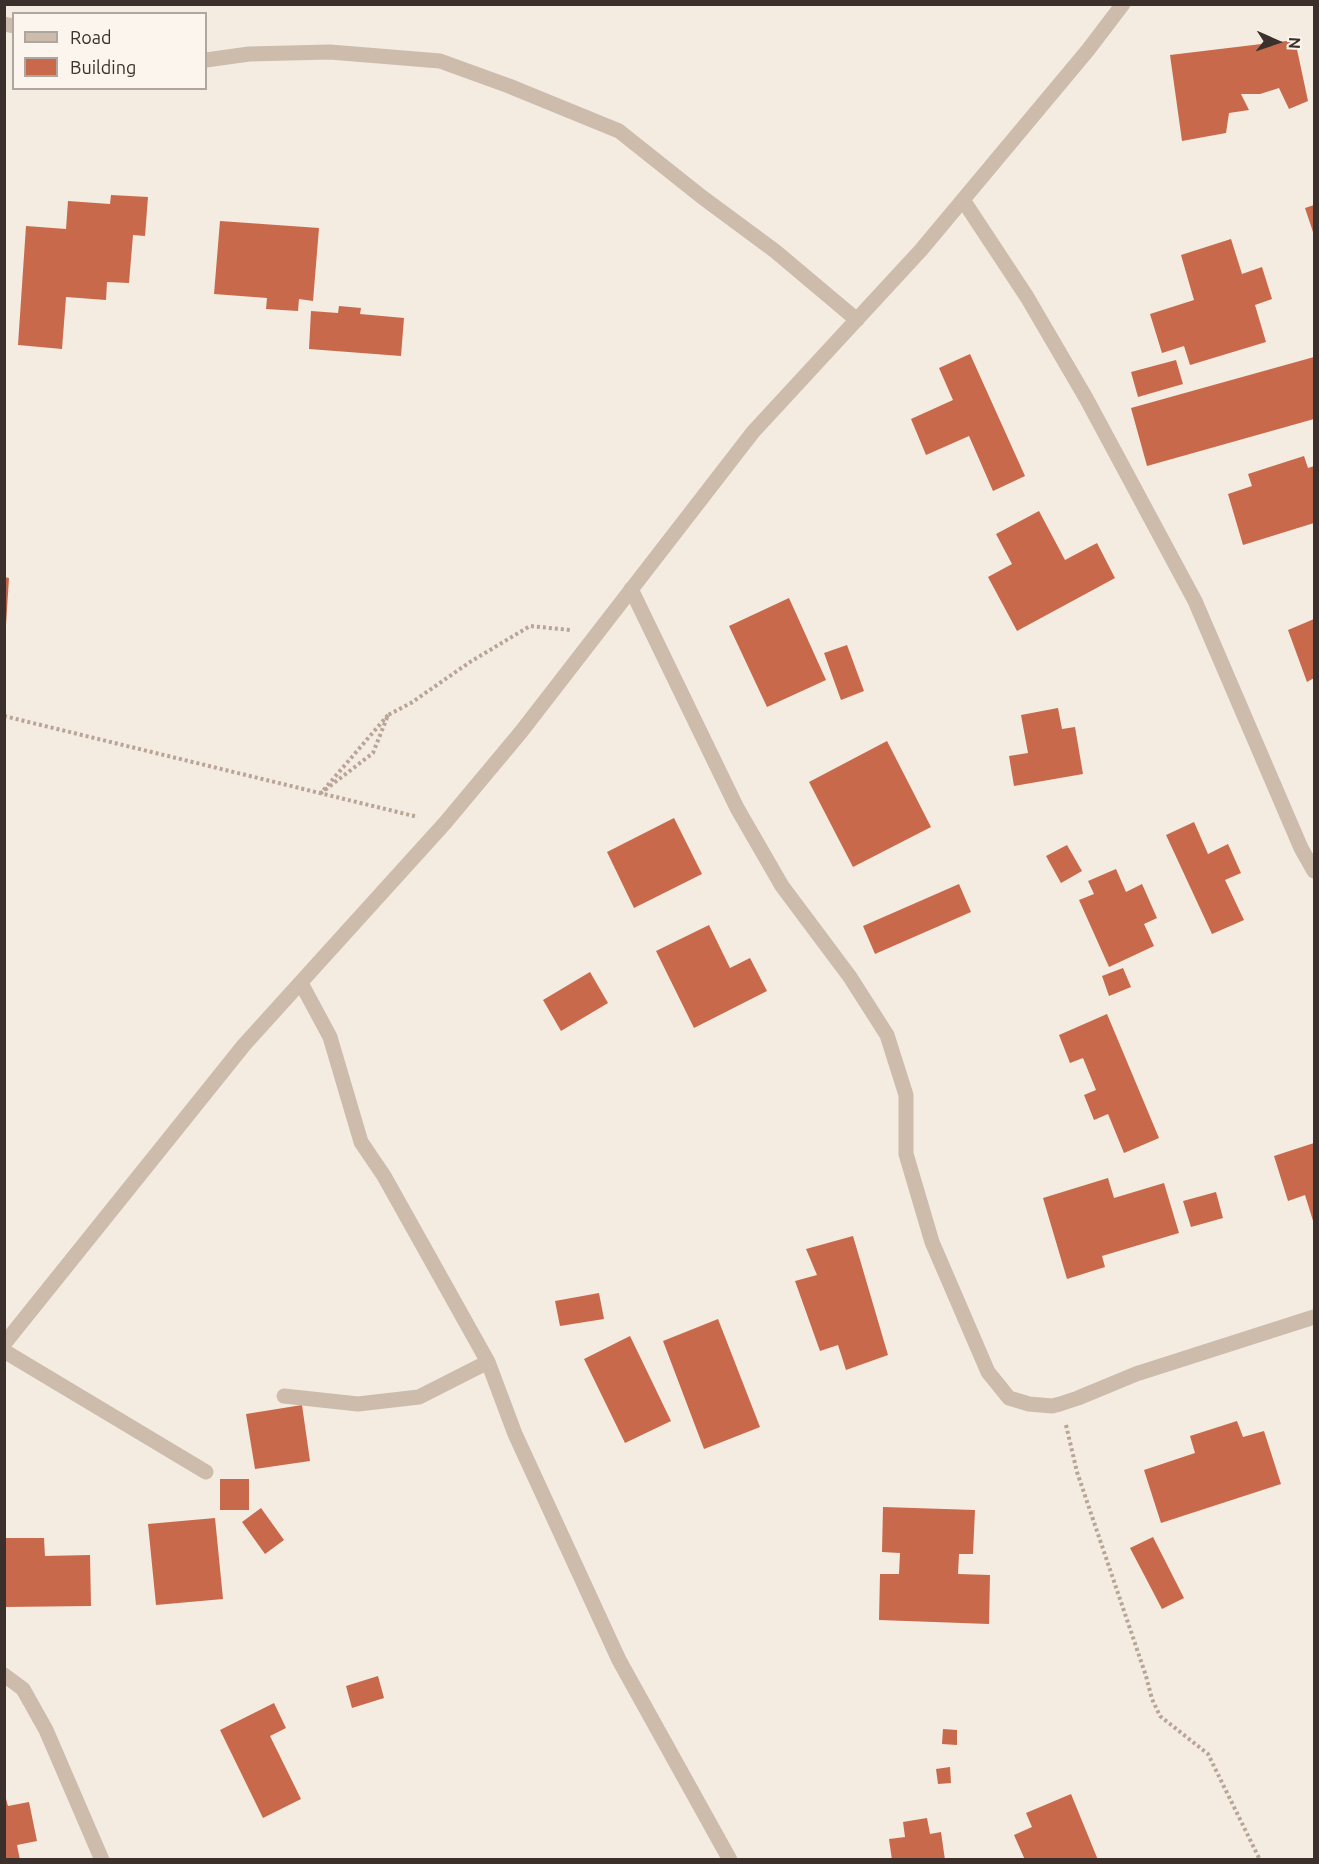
<!DOCTYPE html>
<style>
body{margin:0}
#map{position:relative;width:1319px;height:1864px;overflow:hidden;background:#f4ebe1;font-family:Ubuntu,sans-serif}
canvas{display:block}
.frame{position:absolute;inset:0;border:6px solid #3b302b;pointer-events:none}
.legend{position:absolute;left:12px;top:12px;width:195px;height:78px;box-sizing:border-box;background:#fbf5ee;border:2px solid #aea6a0;margin:0;padding:8px 10px;list-style:none;font-size:18px;color:#3b302b}
.legend li{display:flex;align-items:center;gap:12px;height:30px}
.legend b{width:30px;border:2px solid #aea6a0}
.north{position:absolute;left:1247px;top:12px;width:60px;height:60px;-webkit-text-stroke:4px #fbf5ee;paint-order:stroke;rotate:93deg;font-size:16px;font-weight:700;line-height:24px;text-align:center;color:#3b302b}
.north::after{content:'';display:block;margin:auto;width:21px;height:27px;background:#3b302b;clip-path:polygon(50% 0,100% 100%,50% 72%,0 100%)}
</style>
<div id="map">
<canvas width="1319" height="1864"></canvas>
<div class="frame"></div>
<ul class="legend">
<li><b style="height:8px;background:#cdbbac"></b>Road</li>
<li><b style="height:16px;background:#c8694b"></b>Building</li>
</ul>
<div class="north">N</div>
</div>
<script>
const g = document.querySelector('canvas').getContext('2d');
g.lineJoin = 'round';
function paint(path, color) { g.fillStyle = color; g.fill(path, 'evenodd'); }
function strokePath(path, color, width, dash) { g.strokeStyle = color; g.lineWidth = width; g.lineCap = dash ? 'butt' : 'round'; g.setLineDash(dash || []); g.stroke(path); }
paint(new Path2D(`
 M1295,40l13,61 -19,8 -10,-21 -19,6h-19l8,16 -20,3 -3,20 -44,8 -12,-86z
 M111,195l37,2 -3,39 -12,-1 -4,48 -22,-1 -1,18 -40,-3 -4,52 -44,-4 8,-119 40,3 2,-28 42,3z
 M1314,205v30l-9,-27z
 M220,221l99,7 -6,73 -14,-2 -1,12 -32,-2 1,-11 -53,-4z
 M1231,239l11,35 20,-7 10,32 -17,6 11,37 -76,23 -6,-19 -22,7 -12,-39 44,-14 -13,-45z
 M339,306l22,2 -1,6 44,4 -3,38 -92,-7 2,-38 27,2z
 M970,354l55,122 -32,15 -24,-55 -43,19 -15,-36 42,-19 -14,-32z
 M1314,357v62l-167,47 -16,-58z
 M1176,360l7,24 -45,13 -7,-25z
 M1304,456l4,12 6,-2v57l-71,22 -15,-51 24,-8 -4,-12z
 M1039,511l26,49 32,-17 18,35 -98,53 -29,-54 24,-13 -16,-30z
 M4,577l5,1 -3,47h-2z
 M789,598l37,82 -59,27 -38,-81z
 M1314,619v59l-7,4 -19,-52z
 M847,645l17,46 -23,9 -17,-47z
 M1058,708l4,21 13,-2 8,47 -69,12 -5,-30 19,-3 -7,-38z
 M887,741l44,86 -78,40 -44,-85z
 M674,818l28,56 -68,34 -27,-56z
 M1194,822l14,32 20,-10 13,29 -16,7 19,40 -32,14 -46,-99z
 M1067,845l15,26 -21,12 -15,-27z
 M1116,869l10,23 16,-8 15,34 -13,6 10,22 -45,21 -30,-67 15,-6 -6,-13z
 M959,884l12,28 -96,42 -12,-28z
 M709,925l21,43 20,-10 17,33 -73,37 -38,-77z
 M1123,968l8,19 -22,9 -7,-20z
 M590,972l18,31 -47,28 -18,-31z
 M1107,1014l52,124 -35,15 -16,-39 -14,6 -10,-25 12,-5 -13,-32 -13,5 -11,-28z
 M1314,1143v81l-9,-29 -17,6 -14,-45z
 M1108,1178l6,20 50,-15 15,50 -77,23 3,11 -38,12 -24,-81z
 M1216,1192l7,26 -32,9 -8,-26z
 M853,1236l35,119 -42,15 -8,-25 -18,6 -25,-70 22,-6 -11,-26z
 M599,1293l5,26 -44,7 -5,-25z
 M718,1319l42,108 -56,22 -41,-108z
 M630,1336l41,85 -46,22 -41,-84z
 M302,1405l8,56 -55,8 -9,-55z
 M1237,1421l6,16 21,-6 17,53 -120,39 -17,-53 51,-17 -5,-17z
 M220,1479h29v31h-29z
 M883,1507l92,3 -2,44h-14l-1,20 32,1 -1,49 -110,-4 1,-46h19l1,-21 -18,-1z
 M261,1508l23,32 -19,14 -23,-32z
 M215,1518l8,81 -67,6 -8,-81z
 M1153,1537l31,61 -22,11 -32,-61z
 M4,1538h40l1,18 45,-1 1,51 -87,1z
 M378,1676l6,22 -32,10 -6,-22z
 M274,1703l12,25 -16,8 31,63 -38,19 -43,-88z
 M943,1729l14,1v15l-15,-1z
 M950,1767l1,16 -13,1 -2,-15z
 M4,1792l4,14 21,-4 8,39 -20,4 3,15h-16z
 M1071,1794l27,66h-73l-11,-25 18,-8 -6,-14z
 M927,1818l3,16 11,-2 4,28h-53l-3,-21 16,-2 -2,-15z`), '#c8694b');
strokePath(new Path2D(`
 M388,715l-67,78 52,-40 15,-38 23,-12 59,-41 60,-36 40,4
 M4,716l414,101
 M1066,1425l11,47 69,204 6,23 8,17 48,38 52,106`), '#b9a596', 4, [3, 3]);
strokePath(new Path2D(`
 M4,24l10,2
 M206,60l43,-6 81,-2 110,9 69,25 110,45 83,66 73,54 82,69
 M963,200l64,97 59,101 109,203 106,247 13,23
 M631,589l106,219 45,78 68,91 37,58 19,60v59l26,88 56,130 21,26 20,6 23,2 8,-2 18,-6 58,-24 178,-57
 M301,983l29,54 31,105 23,34 104,186 27,72 104,226 111,200
 M4,1344l240,-299 201,-222 76,-91 232,-300 168,-182 167,-200 35,-46
 M4,1351l202,121
 M284,1396l74,8 61,-7 69,-35
 M4,1675l19,14 23,41 56,130`), '#cdbbac', 15);
</script>
